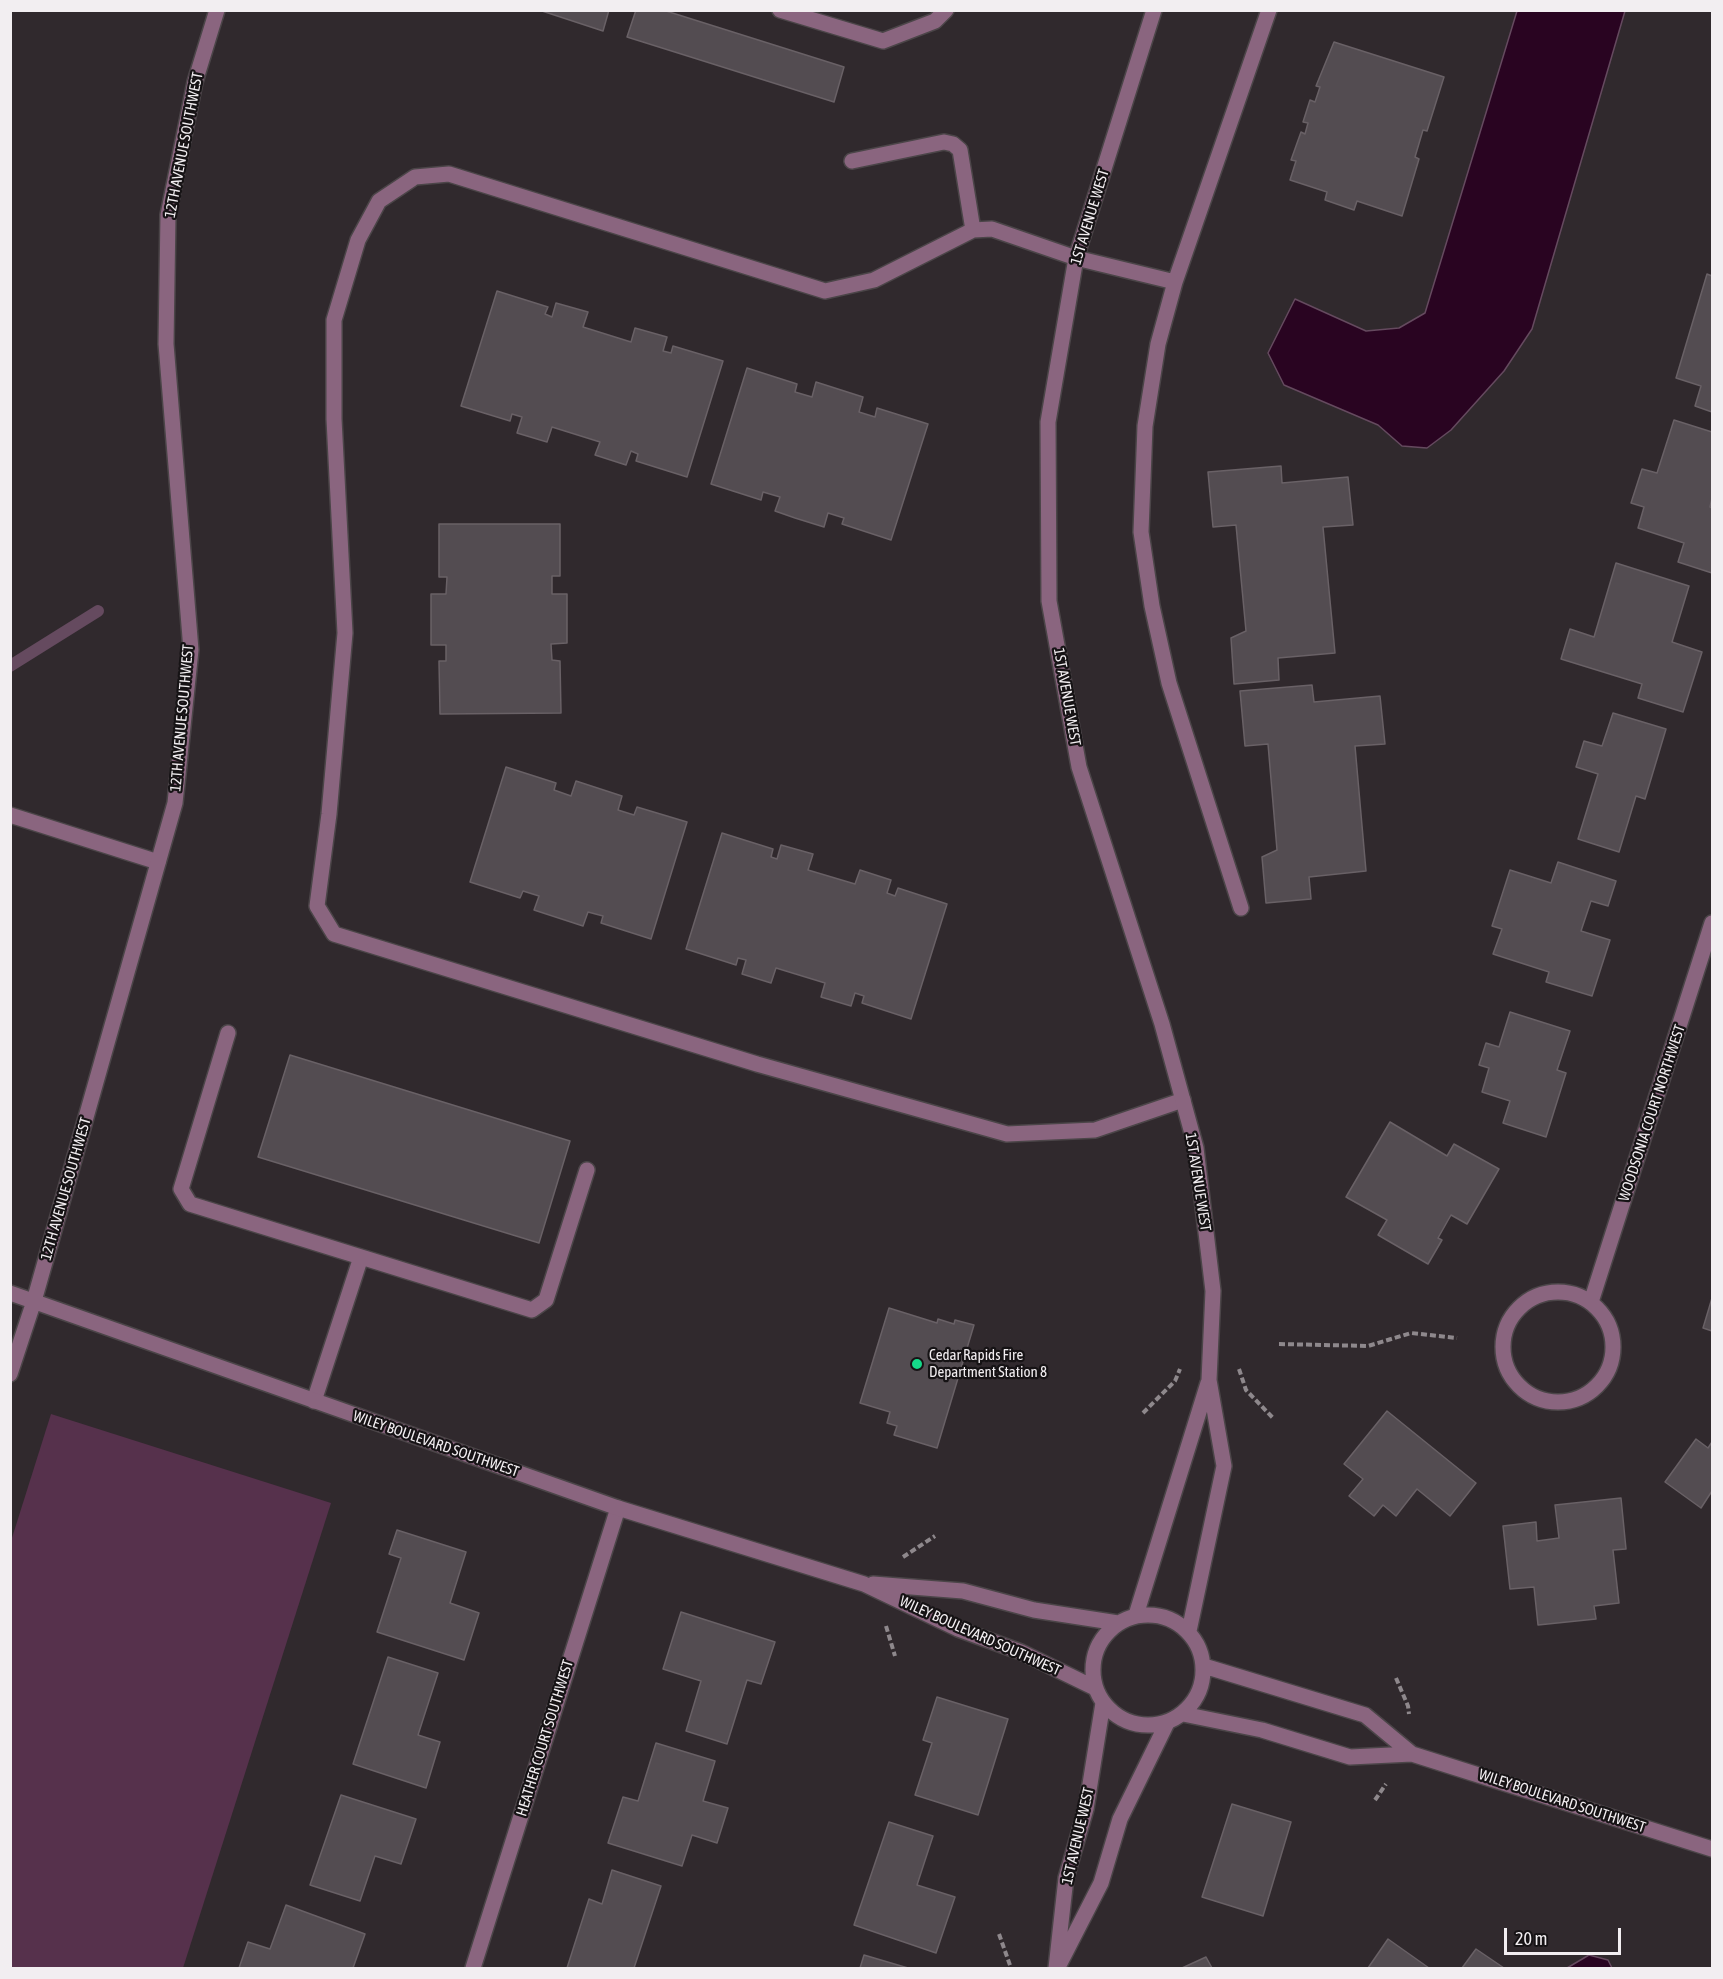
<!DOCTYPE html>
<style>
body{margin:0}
#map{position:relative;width:1723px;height:1979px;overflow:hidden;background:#30292d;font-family:"Asap Condensed",sans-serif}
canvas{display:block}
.frame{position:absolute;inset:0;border:12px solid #f2eef1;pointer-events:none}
.scale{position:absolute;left:1504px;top:1928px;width:117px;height:27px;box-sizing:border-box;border:3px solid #f2eef1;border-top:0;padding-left:8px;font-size:18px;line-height:21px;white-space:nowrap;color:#f2eef1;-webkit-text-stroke:4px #161315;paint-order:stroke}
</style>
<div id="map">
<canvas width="1723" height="1979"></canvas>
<div class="frame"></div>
<div class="scale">20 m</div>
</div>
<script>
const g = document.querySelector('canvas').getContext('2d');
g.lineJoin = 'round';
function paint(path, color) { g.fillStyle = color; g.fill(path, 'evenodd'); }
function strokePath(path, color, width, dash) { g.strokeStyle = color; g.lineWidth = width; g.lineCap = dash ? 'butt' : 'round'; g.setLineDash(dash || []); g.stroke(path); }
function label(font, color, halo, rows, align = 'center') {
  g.font = font + ' "Asap Condensed",sans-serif'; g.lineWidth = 4.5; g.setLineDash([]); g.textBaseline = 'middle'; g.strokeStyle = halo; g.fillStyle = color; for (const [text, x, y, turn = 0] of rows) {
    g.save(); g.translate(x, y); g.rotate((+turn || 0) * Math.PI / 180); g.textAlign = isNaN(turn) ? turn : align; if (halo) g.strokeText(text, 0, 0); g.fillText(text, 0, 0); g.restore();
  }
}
paint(new Path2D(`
 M51,1414l280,89 -148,465h-172v-427z`), '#56314c');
const water = new Path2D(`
 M1517,11h108l-93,318 -28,42 -53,59 -24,18 -25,-2 -24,-21 -94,-40 -16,-32 27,-54 71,32 33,-3 26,-15z
 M1589,1955l19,5 4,8h-45z`);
paint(water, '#290421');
strokePath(water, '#654a5f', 1.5);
strokePath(new Path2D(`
 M10,666l88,-55`), '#654a5f', 12);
const building = new Path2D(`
 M539,10h70l-6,21z
 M636,10h27l181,57 -10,35 -207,-65z
 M1334,42l110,35 -17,54 -4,-1 -8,27 4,2 -17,57 -45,-15 -3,9 -29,-10 2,-8 -37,-12 6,-19 -5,-1 10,-28 4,2 3,-11 -5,-1 7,-22 5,2 5,-15 -4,-1z
 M1707,274l5,2v136l-17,-6 6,-20 -25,-8z
 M497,291l51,16 -3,7 7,3 4,-14 32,9 -5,15 48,15 4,-14 32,9 -4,14 8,2 2,-7 50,15 -36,116 -51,-16 2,-7 -7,-3 -5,14 -31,-10 5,-13 -48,-15 -5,15 -30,-9 5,-16 -10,-3 -2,7 -49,-15z
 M747,368l50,16 -2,8 17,5 4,-15 47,15 -4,15 16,5 2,-9 51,16 -37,116 -49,-16 2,-6 -16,-5 -4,14 -29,-9 -20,-7 5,-14 -17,-5 -2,8 -50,-16z
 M1674,420l38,12v66l-2,9 2,1v65l-34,-11 6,-19 -46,-15 6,-21 -13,-4 11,-34 15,4z
 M1281,466l1,17 66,-6 5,48 -30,2 12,126 -57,5 1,22 -45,4 -3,-46 15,-7 -10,-106 -23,2 -5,-55z
 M439,524h121v52h-8v18h15v49l-16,1 1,16 8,1 1,52 -121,1 -1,-53h7v-16h-15v-51h15l1,-17h-8z
 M1616,563l73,23 -17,56 30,10 -19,60 -45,-14 4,-14 -81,-25 9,-30 24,8z
 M1312,685l2,17 66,-6 5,48 -30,2 11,125 -57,6 2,22 -45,4 -4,-46 15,-7 -9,-106 -23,2 -5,-55z
 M1613,713l53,16 -21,70 -9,-3 -17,56 -41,-13 20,-65 -22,-7 8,-26 18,5z
 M506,767l50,16 -2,7 17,6 5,-15 46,15 -4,14 16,5 3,-8 50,15 -36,117 -50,-16 2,-7 -15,-4 -5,14 -49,-16 5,-14 -16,-5 -3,7 -50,-16z
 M722,833l51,16 -2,8 6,2 4,-14 32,9 -5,16 47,14 5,-14 31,10 -4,13 8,3 3,-8 49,16 -36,115 -49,-16 2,-7 -9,-3 -4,13 -30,-9 4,-14 -49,-15 -5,15 -29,-9 4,-14 -8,-2 -2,7 -50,-16z
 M1558,862l58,19 -8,25 -17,-5 -10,30 29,9 -18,56 -46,-14 3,-10 -56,-18 9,-25 -10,-3 18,-56 41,13z
 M1510,1012l60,19 -13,39 9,3 -20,64 -43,-14 7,-22 -28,-9 7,-24 -10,-3 7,-22 13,4z
 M290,1055l280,86 -31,102 -281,-86z
 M1390,1122l57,34 7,-12 45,25 -32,55 -16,-9 -13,23 4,2 -14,24 -50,-29 9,-15 -41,-23z
 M1712,1298v33l-9,-3z
 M889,1308l48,15 1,-4 16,5 1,-4 19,5 -37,123 -43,-13 3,-9 -10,-3 3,-11 -30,-9z
 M1387,1411l89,72 -26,33 -33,-27 -21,27 -13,-11 -9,11 -25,-20 14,-17 -19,-15z
 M1696,1439l12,9 4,-6v49l-11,17 -36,-26z
 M1621,1498l5,51 -13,1 6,53 -25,3 2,13 -58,6 -4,-38 -24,2 -7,-63 33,-4 1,19 22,-3 -4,-33z
 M397,1530l69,22 -16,51 29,10 -15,47 -87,-28 24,-74 -12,-4z
 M681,1612l94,30 -14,42 -14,-4 -20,64 -41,-13 15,-50 -38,-12z
 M388,1657l50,16 -20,62 22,7 -14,46 -73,-24z
 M937,1697l71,22 -30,96 -63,-20 17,-52 -9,-3z
 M656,1743l59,18 -12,40 25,7 -11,35 -25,-8 -10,31 -74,-23 15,-46 15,4z
 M341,1795l75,24 -15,45 -26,-8 -15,45 -50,-16z
 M1232,1804l59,18 -28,94 -61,-19z
 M889,1822l44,14 -16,49 38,12 -19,56 -82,-28z
 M612,1870l49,16 -27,82h-67l22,-69 13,5z
 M286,1905l79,29 -12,34h-114l9,-26 22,7z
 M1388,1939l41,29h-61z
 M1476,1949l28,19h-42z
 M864,1955l44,13h-48z
 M1206,1957l6,11h-30z`);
paint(building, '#534c51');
strokePath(building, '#696166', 1.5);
const service = new Path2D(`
 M780,10l103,31 52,-20 11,-11
 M852,161l92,-19 9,2 7,6 13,80
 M1175,282l-99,-24 -84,-29 -19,1 -99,50 -49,11 -376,-117 -34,3 -36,24 -21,39 -24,80v99l11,214 -16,181 -12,92 17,28 423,130 250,70 88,-4 88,-30
 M10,815l148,47
 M1241,908l-72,-225 -17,-77 -11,-74 4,-106 13,-82 17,-62 94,-272
 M228,1033l-47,156 9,15 342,106 14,-10 41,-130
 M314,1401l47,-144`);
const minor = new Path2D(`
 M1503 1347a55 55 0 1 1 110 0a55 55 0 1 1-110 0Z
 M1591,1302l121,-379
 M473,1968l145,-460`);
const tertiary = new Path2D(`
 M1154,10l-78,248 -28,164 1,179 30,166 83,257 34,124 17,143 -4,89 15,86 -35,165
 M10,1293l608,215 246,76 94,45 63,23 74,36
 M10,1374l24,-73 141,-498 16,-153 -25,-306 2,-129 27,-133 22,-72
 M873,1584l90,7 71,19 84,13
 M1093 1670a55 55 0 1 1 110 0a55 55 0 1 1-110 0Z
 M1136,1615l72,-232
 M1204,1666l161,49 47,39
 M1183,1714l79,16 88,27 62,-3 300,95
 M1060,1963l41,-80 19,-64 47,-96
 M1056,1968l10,-90 20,-69 17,-106`);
strokePath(service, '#4b4548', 18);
strokePath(minor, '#4b4548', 18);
strokePath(tertiary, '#4b4548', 18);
strokePath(new Path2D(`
 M1279,1344l89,2 43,-13 46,5
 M1239,1369l7,21 27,28
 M1143,1413l32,-32 5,-12
 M903,1557l32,-21
 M886,1626l9,30
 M1396,1678l12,28 1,8
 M1375,1800l11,-16
 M999,1934l12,34`), '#8e888c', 4, [6, 3]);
strokePath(service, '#8a657f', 15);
strokePath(minor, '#8a657f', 15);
strokePath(tertiary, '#8a657f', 15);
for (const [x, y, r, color] of [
 [917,1364,6,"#15d989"]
]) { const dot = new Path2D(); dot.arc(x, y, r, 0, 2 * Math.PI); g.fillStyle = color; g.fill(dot); strokePath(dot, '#161315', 2); }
label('15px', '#f2eef1', '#161315', [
 ["12TH AVENUE SOUTHWEST",184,145,-79],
 ["1ST AVENUE WEST",1090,217,-73],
 ["1ST AVENUE WEST",1067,697,80],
 ["12TH AVENUE SOUTHWEST",182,718,-85],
 ["WOODSONIA COURT NORTHWEST",1652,1113,-72],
 ["1ST AVENUE WEST",1198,1182,81],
 ["12TH AVENUE SOUTHWEST",66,1189,-74],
 ["WILEY BOULEVARD SOUTHWEST",436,1444,19],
 ["WILEY BOULEVARD SOUTHWEST",980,1636,24],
 ["HEATHER COURT SOUTHWEST",545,1738,-73],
 ["WILEY BOULEVARD SOUTHWEST",1562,1801,18],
 ["1ST AVENUE WEST",1078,1836,-77]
]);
label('15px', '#f2eef1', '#161315', [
 ["Cedar Rapids Fire",929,1355],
 ["Department Station 8",929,1372]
], 'left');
</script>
